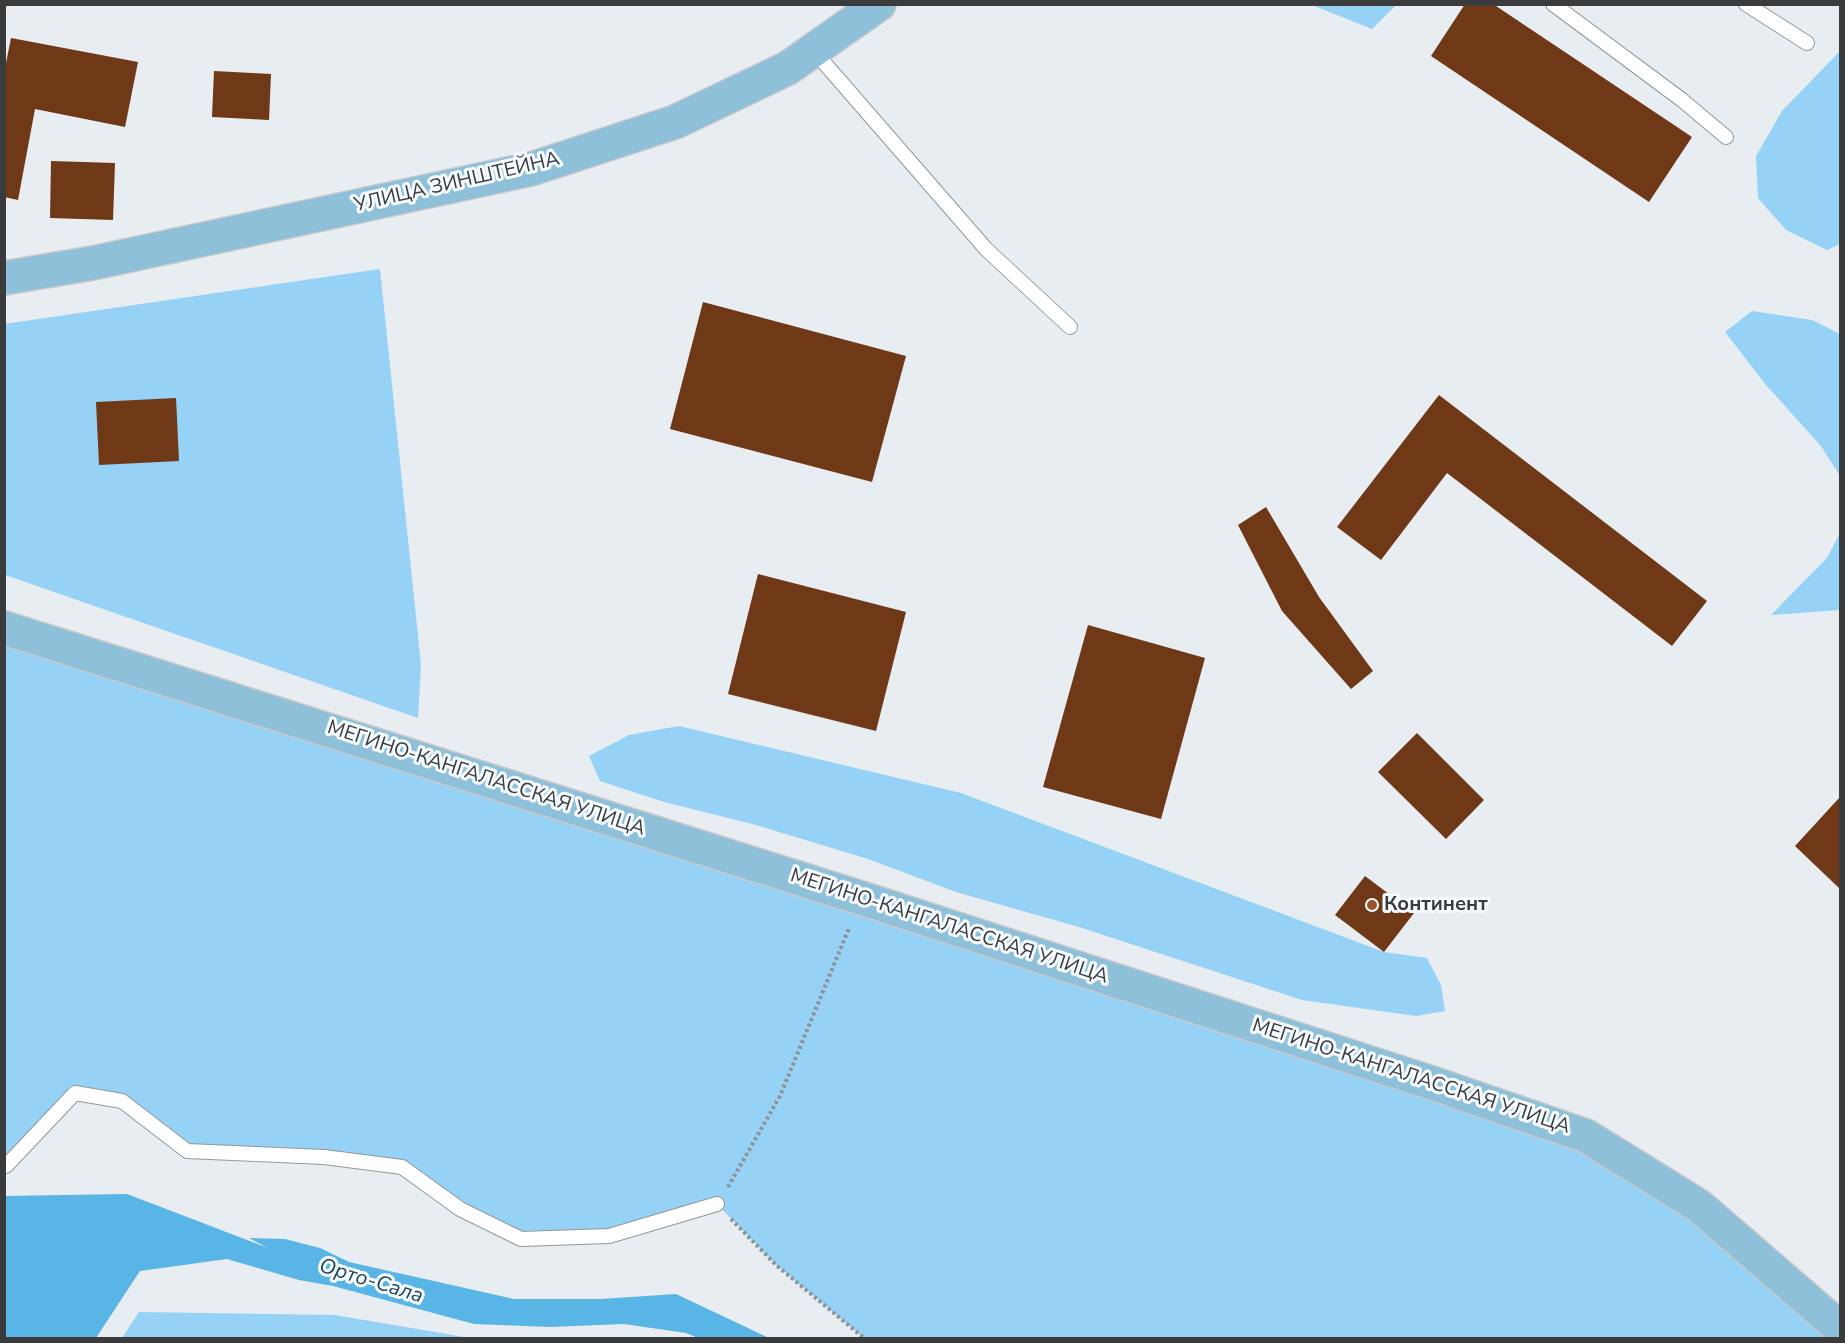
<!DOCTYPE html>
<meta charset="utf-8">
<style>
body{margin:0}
#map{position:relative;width:1845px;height:1343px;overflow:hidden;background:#e7edf1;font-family:"Nunito Sans",sans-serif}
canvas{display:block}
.frame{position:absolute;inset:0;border:6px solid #393b3d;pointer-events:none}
</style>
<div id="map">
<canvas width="1845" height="1343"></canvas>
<div class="frame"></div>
</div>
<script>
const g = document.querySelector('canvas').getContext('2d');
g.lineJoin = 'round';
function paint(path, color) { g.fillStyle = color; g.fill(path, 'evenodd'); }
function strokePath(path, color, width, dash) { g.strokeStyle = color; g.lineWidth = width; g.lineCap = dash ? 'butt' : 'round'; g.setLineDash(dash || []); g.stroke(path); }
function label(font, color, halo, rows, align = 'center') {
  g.font = font + ' "Nunito Sans",sans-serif'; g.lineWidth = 6; g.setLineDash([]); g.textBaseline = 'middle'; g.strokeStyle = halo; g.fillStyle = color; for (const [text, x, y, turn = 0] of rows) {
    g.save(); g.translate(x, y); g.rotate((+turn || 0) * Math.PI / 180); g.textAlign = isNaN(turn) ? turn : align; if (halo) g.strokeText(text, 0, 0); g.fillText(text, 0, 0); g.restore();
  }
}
paint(new Path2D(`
 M1312,5h84l-24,24z
 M1840,51v193l-13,6 -41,-20 -28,-32 -2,-42 26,-45z
 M380,269l41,396 -3,53 -413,-143 -1,-251z
 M1752,311l60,9 28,14v142l-19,-30 -55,-61 -41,-53z
 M1840,533v77l-69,5 56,-57z
 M4,628l1582,508 254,202h-976l-88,-73 -59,-61 -108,32 -88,3 -119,-72 -215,-16 -65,-50 -47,-8 -70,74z
 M679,726l282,67 423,159 43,6 14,27 4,26 -29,5 -114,-16 -223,-73 -123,-35 -88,-33 -112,-34 -92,-23 -64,-21 -11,-25 40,-21z
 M139,1312l196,3 135,23h-348z`), '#96d2f5');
paint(new Path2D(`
 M127,1194l141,54 -19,-10 36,1 35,9 29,14 165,37h87l75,-5 93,44h-71l-12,-5 -62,-9 -74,3 -76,-3 -141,-38 -34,-6 -72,-21 -87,12 -44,67h-91v-142z`), '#59b5e6');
paint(new Path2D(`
 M1465,4h28l199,133 -43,65 -218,-146z
 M11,38l127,24 -13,65 -90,-18 -17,91 -14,-3v-124z
 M214,71l57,3 -2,46 -57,-3z
 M51,161l64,2 -2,57 -63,-2z
 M703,302l203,54 -34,126 -202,-53z
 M1439,395l268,206 -35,45 -225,-173 -66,87 -44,-33z
 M176,398l3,63 -80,4 -3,-63z
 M1266,507l53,90 54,74 -22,18 -69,-78 -44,-86z
 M758,574l148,38 -30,119 -148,-37z
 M1088,625l117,33 -44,161 -118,-32z
 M1417,733l67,67 -38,39 -68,-67z
 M1840,797v92l-45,-43z
 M1365,876l49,37 -30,39 -49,-37z`), '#6f3817');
const lane = new Path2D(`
 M1553,4l129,96 44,37
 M1746,4l61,39
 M813,50l173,199 84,78
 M6,1166l69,-73 47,8 65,50 137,6 78,10 58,42 61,30 88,-3 108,-32`);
const primary = new Path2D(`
 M4,278l89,-15 438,-94 144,-47 113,-54 91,-64
 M4,628l857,270 571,185 154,53 113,70 141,122`);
strokePath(lane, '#92989b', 16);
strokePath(primary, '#c8c8c9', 36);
strokePath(new Path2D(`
 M728,1187l52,-91 69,-168
 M731,1219l45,46 88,73`), '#8e9294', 4, [3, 3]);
strokePath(lane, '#fff', 14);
strokePath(primary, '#8fc0d9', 33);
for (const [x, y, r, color] of [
 [1372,905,6,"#99522a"]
]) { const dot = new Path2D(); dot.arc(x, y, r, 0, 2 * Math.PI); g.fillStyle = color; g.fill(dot); strokePath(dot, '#f5fbfe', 2); }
label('20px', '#393b3d', '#f5fbfe', [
 ["УЛИЦА ЗИНШТЕЙНА",457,183,-13],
 ["МЕГИНО-КАНГАЛАССКАЯ УЛИЦА",486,779,18],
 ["МЕГИНО-КАНГАЛАССКАЯ УЛИЦА",949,927,18],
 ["МЕГИНО-КАНГАЛАССКАЯ УЛИЦА",1411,1077,18]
]);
label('bold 20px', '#393b3d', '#f5fbfe', [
 ["Континент",1384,905]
], 'left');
label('italic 21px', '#1d4459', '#f5fbfe', [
 ["Орто-Сала",371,1282,17]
]);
</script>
